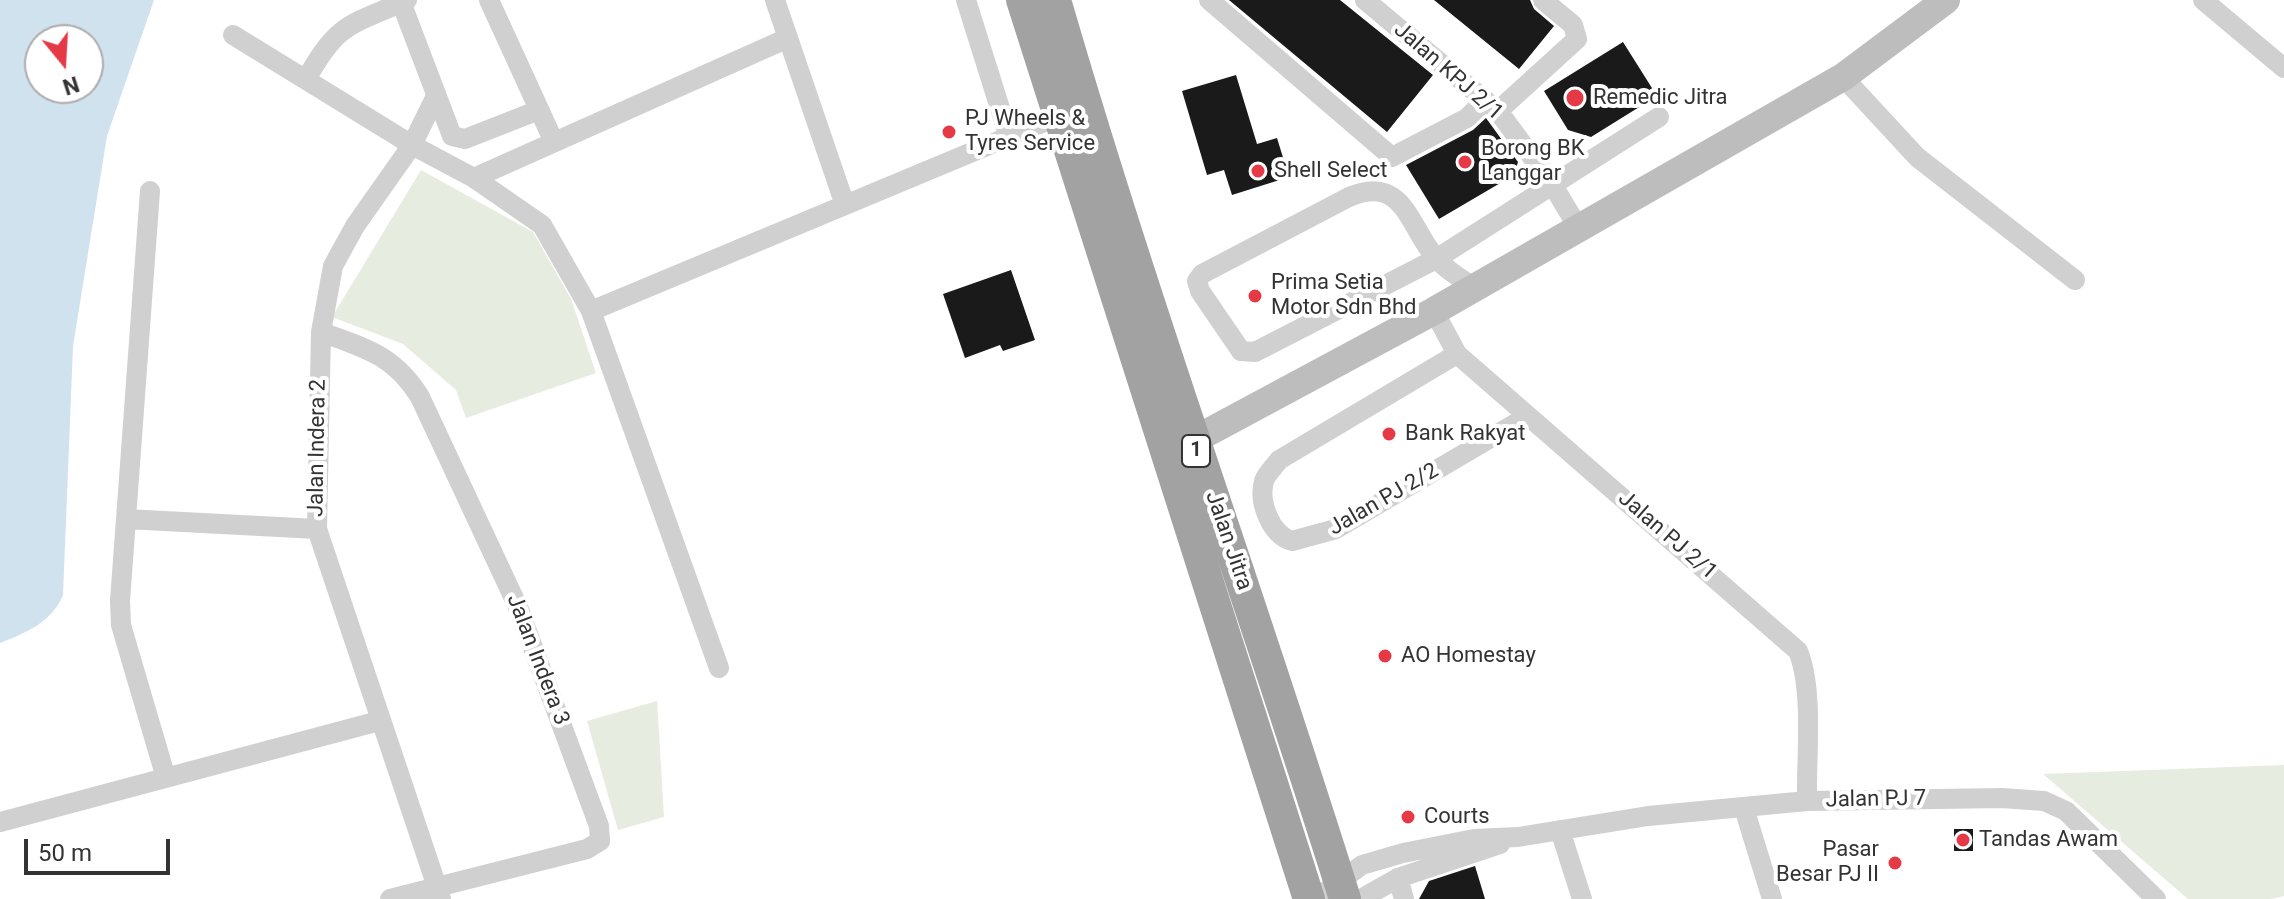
<!DOCTYPE html>
<style>
body{margin:0}
#map{position:relative;width:2284px;height:899px;overflow:hidden;background:#fff;font-family:Roboto,sans-serif}
canvas{display:block}
.north{position:absolute;left:24px;top:24px;width:80px;height:80px;box-sizing:border-box;background:#fff;border:2px solid #adadad;border-radius:50%;rotate:162deg;font-size:22px;font-weight:700;line-height:32px;text-align:center;color:#333}
.north::after{content:'';display:block;margin:auto;width:28px;height:36px;background:#e63946;clip-path:polygon(50% 0,100% 100%,50% 72%,0 100%)}
.scale{position:absolute;left:24px;top:839px;width:146px;height:36px;box-sizing:border-box;border:4px solid #333;border-top:0;padding-left:10px;font-size:24px;line-height:28px;white-space:nowrap;color:#333;-webkit-text-stroke:6px #fff;paint-order:stroke}
</style>
<div id="map">
<canvas width="2284" height="899"></canvas>
<div class="north">N</div>
<div class="scale">50 m</div>
</div>
<script>
const g = document.querySelector('canvas').getContext('2d');
g.lineJoin = 'round';
function paint(path, color) { g.fillStyle = color; g.fill(path, 'evenodd'); }
function strokePath(path, color, width, dash) { g.strokeStyle = color; g.lineWidth = width; g.lineCap = dash ? 'butt' : 'round'; g.setLineDash(dash || []); g.stroke(path); }
function label(font, color, halo, rows, align = 'center') {
  g.font = font + ' Roboto,sans-serif'; g.lineWidth = 8; g.setLineDash([]); g.textBaseline = 'middle'; g.strokeStyle = halo; g.fillStyle = color; for (const [text, x, y, turn = 0] of rows) {
    g.save(); g.translate(x, y); g.rotate((+turn || 0) * Math.PI / 180); g.textAlign = isNaN(turn) ? turn : align; if (halo) g.strokeText(text, 0, 0); g.fillText(text, 0, 0); g.restore();
  }
}
paint(new Path2D(`
 M421,170l112,62 38,67 25,74 -130,45 -10,-28 -53,-46 -71,-27z
 M657,701l7,116 -46,13 -31,-109z
 M2284,765v131l-13,3h-83l-145,-125z`), '#e6ecdf');
paint(new Path2D(`
 M0,0h154l-47,136 -34,210 -10,249c-11,27 -37,38 -63,48zM40,40h48v48h-48z`), '#cfe2ee');
paint(new Path2D(`
 M1229,0h111l93,75 -46,57z
 M1434,0h96l4,9 20,17 -35,43z
 M1623,42l34,54 -66,41 -23,-7 -24,-39z
 M1236,75l21,69 20,-6 12,39 -57,18 -8,-25 -17,5 -25,-84z
 M1486,118l32,44 -4,13 -75,44 -33,-54 67,-35z
 M1011,270l24,70 -32,11 -3,-6 -35,13 -22,-64z
 M1954,829h19v22h-19z
 M1475,866l10,33h-66l10,-18z`), '#1a1a1a');
strokePath(new Path2D(`
 M489,0l65,142
 M775,0l70,205
 M966,0l43,137
 M1209,0l183,157 75,-39 18,-18
 M1365,0l133,111 54,73 27,45
 M2203,0l81,68
 M401,2l51,134 13,3 74,-29
 M233,35l179,110 62,33 68,47 49,86 128,357
 M1843,77l74,80 158,123
 M307,78c31,-56 44,-53 100,-78
 M436,96l-24,49 -57,81 -22,40 -12,66 -4,197 124,370
 M1498,111l79,-72 -4,-14 -30,-25
 M474,178l314,-140
 M150,191l-30,410 1,24 45,153
 M1474,288c-13,-10 -30,-19 -40,-32 -26,-33 -32,-82 -85,-59l-147,77 -5,7 3,10 41,60 14,1 181,-93 223,-142
 M591,311l470,-196
 M1434,311l23,43 341,297c16,39 8,107 9,150
 M321,332c44,16 73,23 99,65l98,210 81,219 1,15 -13,8 -197,50
 M1457,354l-178,106c-5,7 -12,13 -15,21 -6,21 7,54 28,60l44,-12 192,-113
 M126,519l191,10
 M1744,808l28,91
 M0,822l379,-101
 M1560,830l22,69
 M1398,878l6,21
 M1315,899l47,-34 41,-12 71,-14 44,-2 130,-21 159,-15 195,-3 42,3 22,10 90,88
 M1361,899l37,-21 102,-34`), '#d0d0d0', 20);
strokePath(new Path2D(`
 M1192,441l242,-130 409,-234 103,-77`), '#bdbdbd', 28);
strokePath(new Path2D(`
 M1022,0l287,899
 M1055,0c88,303 196,598 290,899`), '#a2a2a2', 32);
for (const [x, y, r, color] of [
 [1575,98,10,"#e63946"],
 [949,132,8,"#e63946"],
 [1465,162,8,"#e63946"],
 [1258,171,8,"#e63946"],
 [1255,296,8,"#e63946"],
 [1389,434,8,"#e63946"],
 [1385,656,8,"#e63946"],
 [1408,817,8,"#e63946"],
 [1963,840,8,"#e63946"],
 [1895,863,8,"#e63946"]
]) { const dot = new Path2D(); dot.arc(x, y, r, 0, 2 * Math.PI); g.fillStyle = color; g.fill(dot); strokePath(dot, '#fff', 3); }
for (const [x, y, w] of [
 [1196,451,28]
]) { const box = new Path2D(); box.roundRect(x - w / 2, y - 16, w, 32, 6); g.fillStyle = '#fff'; g.fill(box); strokePath(box, '#333', 2); }
label('bold 20px', '#333', null, [
 ["1",1196,451]
]);
label('22px', '#333', '#fff', [
 ["Jalan KPJ 2/1",1448,72,41],
 ["Jalan Indera 2",318,448,-89],
 ["Jalan PJ 2/2",1384,500,-30],
 ["Jalan PJ 2/1",1667,536,41],
 ["Jalan Jitra",1228,541,71],
 ["Jalan Indera 3",537,660,69],
 ["Jalan PJ 7",1876,800,-1]
]);
label('22px', '#333', '#fff', [
 ["Remedic Jitra",1593,98],
 ["PJ Wheels &",965,119],
 ["Tyres Service",965,144],
 ["Borong BK",1481,149],
 ["Langgar",1481,174],
 ["Shell Select",1274,171],
 ["Prima Setia",1271,283],
 ["Motor Sdn Bhd",1271,308],
 ["Bank Rakyat",1405,434],
 ["AO Homestay",1401,656],
 ["Courts",1424,817],
 ["Tandas Awam",1979,840],
 ["Pasar",1879,850,"right"],
 ["Besar PJ II",1879,875,"right"]
], 'left');
</script>
